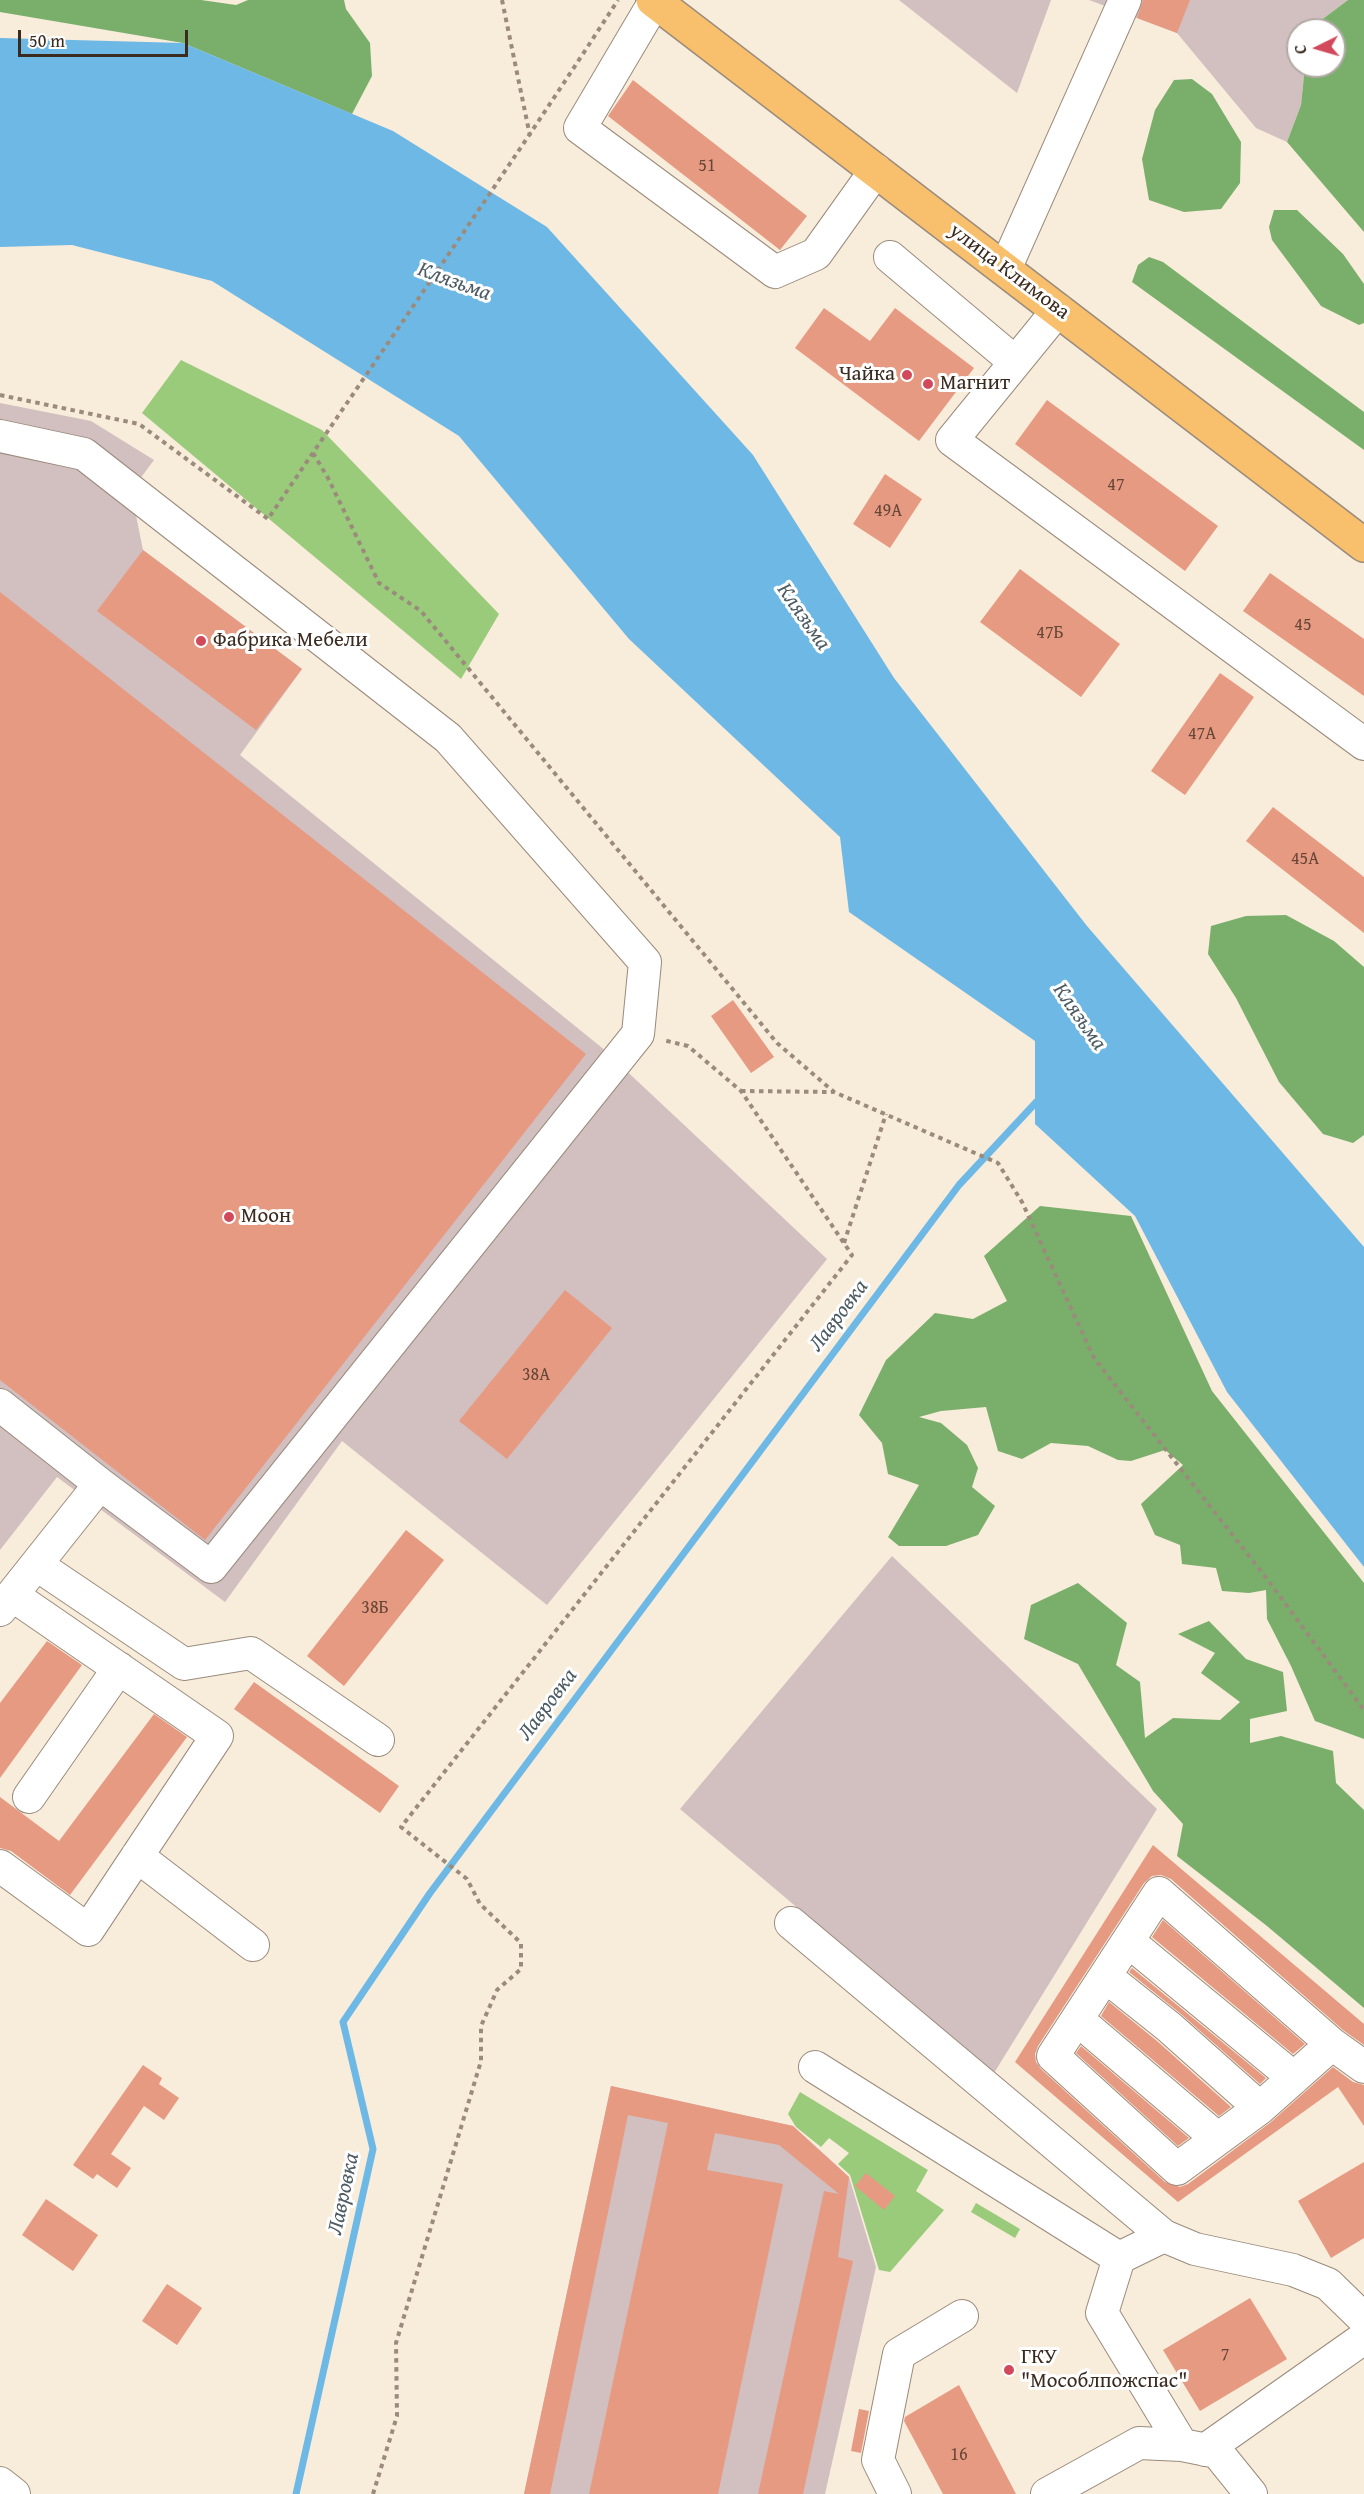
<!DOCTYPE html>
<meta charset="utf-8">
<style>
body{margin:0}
#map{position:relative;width:1364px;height:2494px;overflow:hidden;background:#f8ecdb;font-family:"Gentium Book Plus",serif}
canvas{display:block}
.north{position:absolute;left:1286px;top:18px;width:60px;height:60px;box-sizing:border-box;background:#fff;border:2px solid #b1aaa5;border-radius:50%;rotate:265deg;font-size:16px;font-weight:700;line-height:24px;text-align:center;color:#3b2a1e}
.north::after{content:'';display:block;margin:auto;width:21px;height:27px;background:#d1495b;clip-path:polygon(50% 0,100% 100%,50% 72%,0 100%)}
.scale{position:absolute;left:18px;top:30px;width:170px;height:27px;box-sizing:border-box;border:3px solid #3b2a1e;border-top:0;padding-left:8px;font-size:18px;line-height:21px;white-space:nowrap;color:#3b2a1e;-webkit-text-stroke:4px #fff;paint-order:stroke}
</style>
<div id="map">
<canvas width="1364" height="2494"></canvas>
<div class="north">С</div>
<div class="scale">50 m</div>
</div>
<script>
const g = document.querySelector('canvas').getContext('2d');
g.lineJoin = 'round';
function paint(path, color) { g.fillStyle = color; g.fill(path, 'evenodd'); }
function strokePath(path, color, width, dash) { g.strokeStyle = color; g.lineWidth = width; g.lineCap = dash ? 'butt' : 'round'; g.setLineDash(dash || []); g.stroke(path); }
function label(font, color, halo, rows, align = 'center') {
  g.font = font + ' "Gentium Book Plus",serif'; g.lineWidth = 6; g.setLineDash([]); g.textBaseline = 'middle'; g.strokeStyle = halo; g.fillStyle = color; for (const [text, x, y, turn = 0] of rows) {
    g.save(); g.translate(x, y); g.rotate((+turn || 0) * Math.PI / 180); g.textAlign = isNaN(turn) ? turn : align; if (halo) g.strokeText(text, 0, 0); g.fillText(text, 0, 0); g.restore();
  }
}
paint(new Path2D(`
 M899,0h152l-34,93z
 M1089,0h259l-40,30h-10v36h7l-4,39 -14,37 -31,-14 -79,-95z
 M0,403l91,18 63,39 -23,31 12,59 159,119 -62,86 361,292 226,212 -280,346 -205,-164 -117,161 -168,-125 -57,73z
 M892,1556l265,253 -163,264 -314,-264z
 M611,2086l182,40 56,51 27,90 -51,227h-301z`), '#d2bfc0');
paint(new Path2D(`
 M181,360l141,70 177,184 -38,65 -319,-266z
 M800,2092l128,78 -12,21 28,19 -54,62 -11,-2 -29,-95 -12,-11 11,-11 -20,-15 -8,9 -25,-20 -8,-13z
 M976,2203l44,26 -5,9 -44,-26z`), '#99cb7b');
paint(new Path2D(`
 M0,0h201l35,5 12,-5h96l2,9 24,34 2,33 -20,38 -169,-71 -183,-31z
 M1348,0h16v232l-77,-90 14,-37 4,-39h29v-36h-26z
 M1192,79l20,15 29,48 -1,41 -19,26 -37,3 -35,-12 -7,-41 13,-49 19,-30z
 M1274,210h23l46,44 21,30v39l-5,2 -38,-19 -49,-66 -3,-13z
 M1149,257l14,5 201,150v38l-232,-168 6,-17z
 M1286,915l48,26 30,26v168l-11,8 -30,-9 -44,-52 -43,-84 -28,-44 3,-28 35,-10z
 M1040,1206l91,10 81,175 152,192v156l-49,-18 -24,-55 -24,-47 -1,-29 -17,3 -27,-2 -6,-23 -34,-4 -2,-19 -25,-10 -14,-31 42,-39 -18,-15 -34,11 -13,-1 -30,-14 -37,-3 -29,16 -24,-8 -12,-44 -45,4 -22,6 22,6 26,22 11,23 -6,19 23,19 -17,29 -32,11h-47l-11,-9 31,-52 -31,-11 -6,-31 -23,-28 27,-55 49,-47 38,6 34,-18 -23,-45z
 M1078,1583l49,40 -11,42 24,17 5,56 28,-20 47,2 20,-18 -39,-29 14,-20 -37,-19 31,-13 37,38 37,13 4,39 -37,8v24l31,-7 52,15 3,32 28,27v198l-97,-82 -90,-70 6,-32 -30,-33 -75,-127 -54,-25 7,-34z`), '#7aaf6b');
paint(new Path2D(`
 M0,38l183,5 210,88 154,96 206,228 141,223 193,248 277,321v320l-137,-175 -92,-176 -100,-92v-83l-186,-129 -9,-75 -211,-198 -170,-203 -247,-155 -140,-36 -72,2z`), '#6eb8e6');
strokePath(new Path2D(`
 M296,2494l77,-345 -30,-127 87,-129 529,-708 82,-88`), '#6eb8e6', 7);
paint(new Path2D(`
 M1143,0h47l-13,33 -40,-15z
 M633,80l174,136 -27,34 -172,-134z
 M824,308l46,33 25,-33 79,60 -55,73 -124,-93z
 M1047,400l171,126 -33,45 -170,-127z
 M885,474l37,25 -32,49 -37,-24z
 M143,550l159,119 -46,61 -159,-119z
 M1020,569l100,75 -39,53 -101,-75z
 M1270,573l94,66v57l-121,-85z
 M0,592l586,462 -381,486 -205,-160z
 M1220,673l34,24 -69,98 -34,-24z
 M1273,807l91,70v56l-118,-92z
 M733,1000l41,57 -23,16 -40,-57z
 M565,1290l47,38 -105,131 -48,-38z
 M406,1530l38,30 -100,126 -37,-30z
 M47,1641l35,24 -82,113v-75z
 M254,1682l145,104 -19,27 -146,-104z
 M154,1714l33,23 -117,158 -59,-44 -11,-3v-51l59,44z
 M1153,1845l211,179v21l-21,-15 -172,-151 -10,-4 -9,1 -8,7 -106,163 -3,8 1,8 5,7 124,113 15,5 8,-3 83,-62 62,-55 20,15 11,3v41l-26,-39 -160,115 -163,-140z
 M1163,1920l142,124 -12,10 -141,-117z
 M1132,1968l134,110 -6,6 -79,-70 -52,-42z
 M1109,2002l48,39 74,66 -12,9 -118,-100z
 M1081,2046l108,92 -11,8 -102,-93z
 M143,2065l19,13 -3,6 20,14 -15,22 -20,-14 -33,48 20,14 -14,20 -20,-14 -4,5 -20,-14z
 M611,2086l182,40 56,51 -11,80 15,4 -50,233h-45l66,-303 15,3 -60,-49 -64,-12 -8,37 76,14 -65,310h-129l79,-371 -40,-8 -78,379h-26z
 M1364,2162v76l-33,20 -33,-57z
 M866,2173l29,23 -11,14 -29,-24z
 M46,2199l52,36 -25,36 -51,-36z
 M167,2284l35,24 -25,37 -35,-24z
 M1250,2298l37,61 -87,52 -37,-61z
 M959,2385l57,109h-73l-39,-73 1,-4z
 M859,2409l10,2 -8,42 -10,-2z`), '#e79a82');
const minor = new Path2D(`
 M655,1l-75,127 195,144 41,-18 60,-84
 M890,257l125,105
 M1005,269l120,-269
 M1058,310l-106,130 412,304
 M0,436l84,18 364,284 197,224 -7,72 -427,533 -111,-83 -100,126
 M0,1405l100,79
 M37,1565l147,99 67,-11 127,87
 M29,1797l90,-129
 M137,1856l116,89
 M0,1866l88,64 129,-194 -205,-141
 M791,1923l373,313
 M1128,1941l166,137
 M1105,1976l64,51 91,81
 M1078,2020l140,119
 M1332,2044l-173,-151 -106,163 124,113 83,-61 72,-64 32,23
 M815,2067l304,191
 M1119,2258l45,-22 31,13 98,21 35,14 36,35
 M1119,2258l-17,55 80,132
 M1205,2450l159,-112
 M0,2483l14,11
 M895,2494l-17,-34 21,-106 63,-38
 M1047,2494l92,-51 43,2 35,7 34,42`);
const major = new Path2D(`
 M653,0l711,545`);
strokePath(minor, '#9a8b7c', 34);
strokePath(major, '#9a8b7c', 36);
strokePath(new Path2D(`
 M502,0l28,136
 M0,395l139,29 129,95c117,-173 237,-344 350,-519
 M313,453l15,25 51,105 42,28 356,432 57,49 164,71 24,39 72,156 173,221 97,131
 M741,1091l92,1
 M844,1243l42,-129
 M373,2494l24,-78 -1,-73 85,-282v-35l16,-36 24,-21v-26l-41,-39 -13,-25 -66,-52 451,-572 -111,-164 -53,-45 -25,-6`), '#9a8b7c', 4, [4.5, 4.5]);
strokePath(minor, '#fff', 32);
strokePath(major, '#f8bf6c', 33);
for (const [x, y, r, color] of [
 [907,375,6,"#d1495b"],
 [928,384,6,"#d1495b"],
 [201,641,6,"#d1495b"],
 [229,1217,6,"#d1495b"],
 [1009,2370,6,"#d1495b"]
]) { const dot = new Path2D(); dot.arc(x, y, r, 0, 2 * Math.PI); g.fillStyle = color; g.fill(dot); strokePath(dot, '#fff', 2); }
label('18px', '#664637', null, [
 ["51",707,166],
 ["47",1116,485],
 ["49А",888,511],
 ["45",1303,625],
 ["47Б",1050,633],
 ["47А",1202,734],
 ["45А",1305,859],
 ["38А",536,1375],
 ["38Б",375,1608],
 ["7",1225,2355],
 ["16",959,2455]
]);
label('21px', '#3b2a1e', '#fff', [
 ["улица Климова",1009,272,37]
]);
label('21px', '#3b2a1e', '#fff', [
 ["Чайка",895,375,"right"],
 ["Магнит",940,384],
 ["Фабрика Мебели",213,641],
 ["Моон",241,1217],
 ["ГКУ",1021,2358],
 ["\"Мособлпожспас\"",1021,2382]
], 'left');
label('italic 22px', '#4d5c64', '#fff', [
 ["Клязьма",454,282,20],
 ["Клязьма",803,617,55],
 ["Клязьма",1079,1017,55],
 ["Лавровка",839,1316,-53],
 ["Лавровка",548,1705,-53],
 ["Лавровка",344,2194,-78]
]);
</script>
